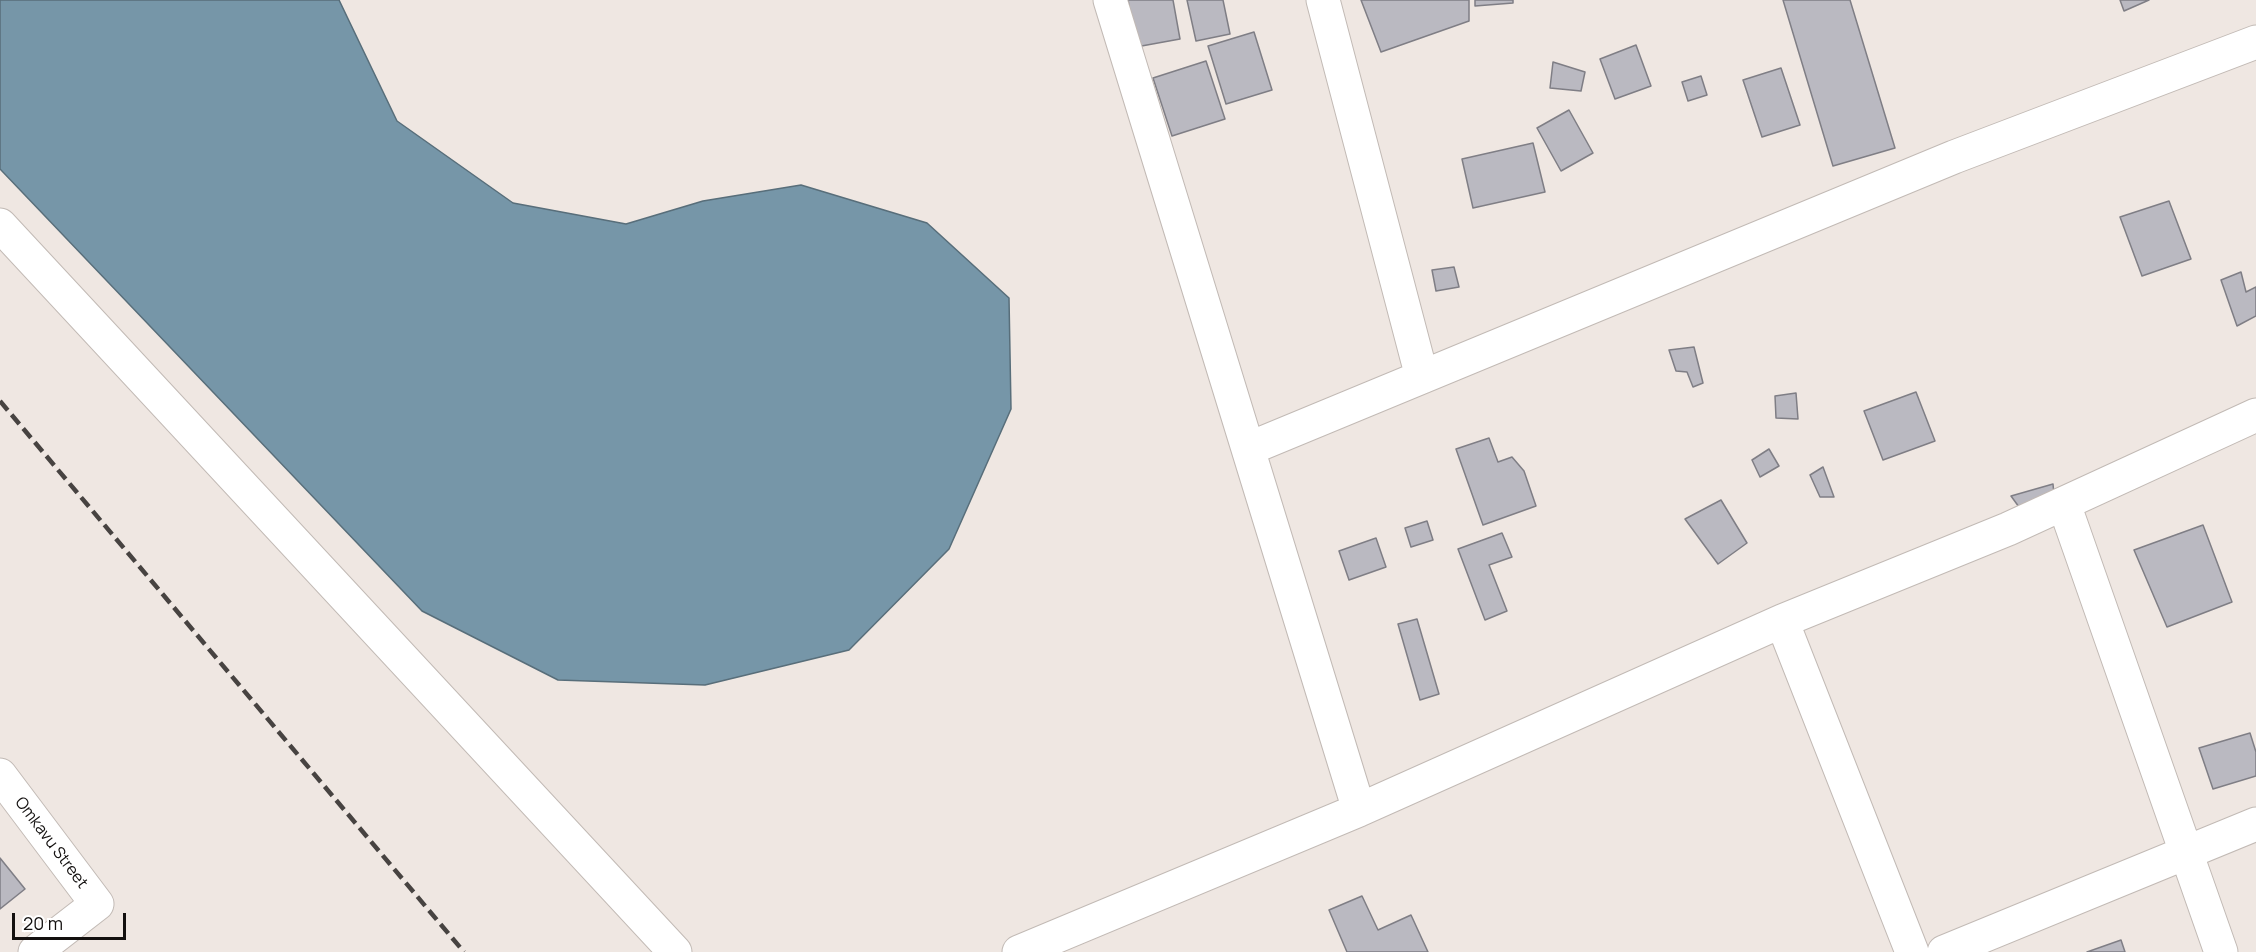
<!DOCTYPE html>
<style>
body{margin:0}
#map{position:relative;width:2256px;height:952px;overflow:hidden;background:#efe7e2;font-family:Manrope,sans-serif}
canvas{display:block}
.scale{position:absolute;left:12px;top:913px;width:114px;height:27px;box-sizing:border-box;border:3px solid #13100f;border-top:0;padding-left:8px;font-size:18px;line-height:21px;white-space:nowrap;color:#13100f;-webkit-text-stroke:4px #fff;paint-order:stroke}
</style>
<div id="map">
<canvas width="2256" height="952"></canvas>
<div class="scale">20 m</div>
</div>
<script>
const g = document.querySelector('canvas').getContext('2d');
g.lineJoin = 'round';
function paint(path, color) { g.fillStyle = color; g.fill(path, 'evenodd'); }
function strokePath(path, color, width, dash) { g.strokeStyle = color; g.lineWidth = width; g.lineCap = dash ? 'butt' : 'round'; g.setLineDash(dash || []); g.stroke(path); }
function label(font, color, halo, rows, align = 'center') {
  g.font = font + ' Manrope,sans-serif'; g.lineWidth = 4.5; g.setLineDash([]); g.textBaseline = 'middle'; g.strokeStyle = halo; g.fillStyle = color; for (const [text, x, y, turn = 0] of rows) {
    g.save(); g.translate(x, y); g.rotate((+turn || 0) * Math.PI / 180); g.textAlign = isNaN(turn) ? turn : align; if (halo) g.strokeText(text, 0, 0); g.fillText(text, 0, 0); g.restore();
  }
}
const water = new Path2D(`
 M0,0h339l58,121 116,82 113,21 77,-23 98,-16 126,38 82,75 2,111 -62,140 -100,101 -144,35 -147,-5 -136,-69 -422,-442z`);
paint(water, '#7696a8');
strokePath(water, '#586e7a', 1.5);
const building = new Path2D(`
 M1128,0h45l7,39 -44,8z
 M1187,0h36l7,34 -34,7z
 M1361,0h108v21l-88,31z
 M1475,0h38v3l-38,3z
 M1783,0h67l45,148 -62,18z
 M2120,0h29l-25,11z
 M1254,32l18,58 -46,14 -18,-58z
 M1636,45l15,41 -36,13 -15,-40z
 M1206,61l19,58 -53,17 -19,-58z
 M1553,62l32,10 -4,19 -31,-3z
 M1781,68l19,57 -38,12 -19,-57z
 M1701,76l6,19 -19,6 -6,-19z
 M1569,110l24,43 -32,18 -24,-43z
 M1533,143l12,49 -72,16 -11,-49z
 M2169,201l22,58 -49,17 -22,-59z
 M1454,267l5,20 -23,4 -4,-21z
 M2241,272l5,20 10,-5v29l-19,10 -16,-46z
 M1694,347l9,36 -10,4 -6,-15 -11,-1 -7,-21z
 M1916,392l19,49 -52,19 -19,-49z
 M1796,393l2,26 -22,-1 -1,-22z
 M1489,438l9,24 14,-5 12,14 12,35 -53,19 -27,-76z
 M1769,449l10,17 -19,11 -8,-17z
 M1823,467l11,30h-14l-10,-22z
 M2053,484l1,11 -35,12 -8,-11z
 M1721,500l26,43 -29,21 -33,-45z
 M1427,521l6,19 -22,7 -6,-19z
 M2203,525l29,77 -65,25 -33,-77z
 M1502,533l10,24 -23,8 18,46 -22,9 -27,-71z
 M1376,538l10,29 -37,13 -10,-29z
 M1417,619l22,75 -19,6 -22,-76z
 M2250,733l6,19v24l-43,13 -14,-41z
 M0,858l25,31 -25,20z
 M1362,896l16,34 33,-15 17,37h-81l-18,-42z
 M2121,940l4,12h-38z`);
paint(building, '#bab9c1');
strokePath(building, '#7f7e85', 1.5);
const minor = new Path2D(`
 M1110,0l249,810
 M1323,0l99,377
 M0,225l675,727
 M1248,449l706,-292 302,-115
 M2064,504l157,448
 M1782,621l130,331
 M0,775l97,129 -62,48
 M1019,952l340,-142 423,-189 226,-92 248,-114
 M1944,952l312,-128`);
strokePath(minor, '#c2bab5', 35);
strokePath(minor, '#fff', 33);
strokePath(new Path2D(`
 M0,401l464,551`), '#474341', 4.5, [12, 6]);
label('16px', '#13100f', '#fff', [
 ["Omkavu Street",51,843,53]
]);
</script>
